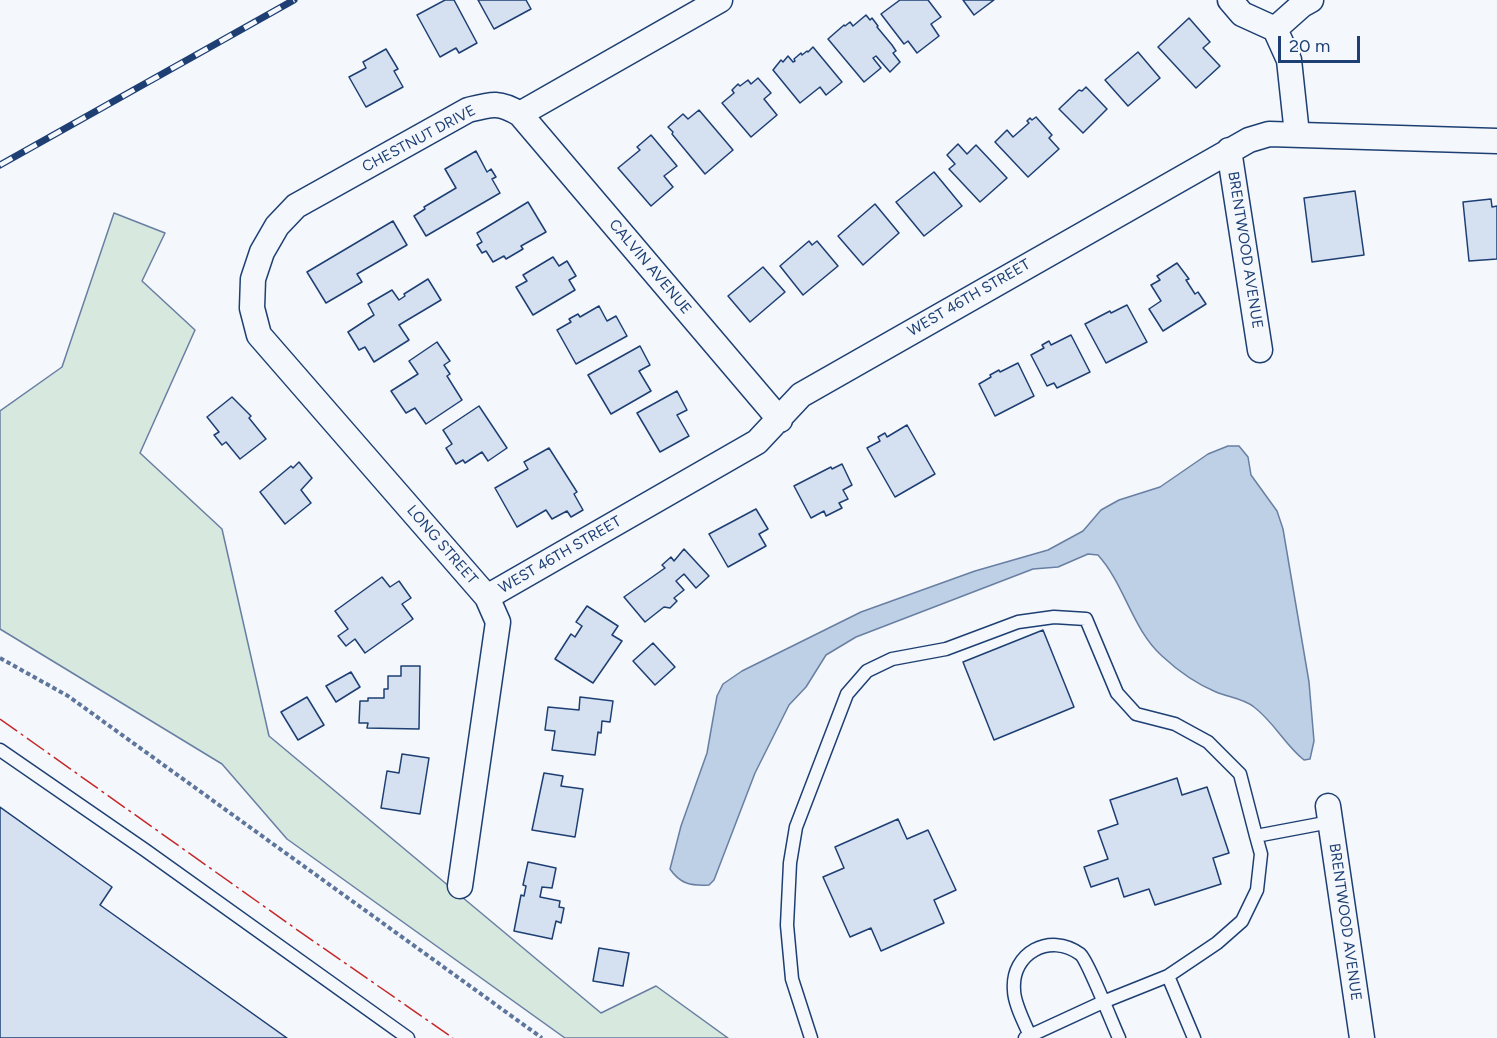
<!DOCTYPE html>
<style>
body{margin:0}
#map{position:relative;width:1497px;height:1038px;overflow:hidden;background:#f4f7fb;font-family:Figtree,sans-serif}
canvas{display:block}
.scale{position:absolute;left:1278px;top:36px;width:82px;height:27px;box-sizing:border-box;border:3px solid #1d3f73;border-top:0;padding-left:8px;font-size:18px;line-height:21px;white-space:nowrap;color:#1d3f73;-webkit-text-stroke:4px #f4f7fb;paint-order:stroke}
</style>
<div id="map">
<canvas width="1497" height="1038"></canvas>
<div class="scale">20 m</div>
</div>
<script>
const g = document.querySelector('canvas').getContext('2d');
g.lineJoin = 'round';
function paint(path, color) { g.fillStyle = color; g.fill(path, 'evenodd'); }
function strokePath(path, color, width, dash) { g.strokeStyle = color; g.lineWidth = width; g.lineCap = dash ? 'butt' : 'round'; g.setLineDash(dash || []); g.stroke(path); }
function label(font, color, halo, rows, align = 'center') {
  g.font = font + ' Figtree,sans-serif'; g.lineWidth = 4.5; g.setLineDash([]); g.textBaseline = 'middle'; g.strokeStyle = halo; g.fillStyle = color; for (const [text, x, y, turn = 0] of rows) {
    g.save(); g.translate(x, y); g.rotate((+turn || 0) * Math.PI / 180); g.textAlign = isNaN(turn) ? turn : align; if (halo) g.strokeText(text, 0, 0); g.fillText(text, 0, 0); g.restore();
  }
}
const green = new Path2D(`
 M114,213l51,20 -23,48 53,49 -55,123 82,76 47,207 332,277 55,-27 72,52h-163l-278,-199 -65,-75 -222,-135v-218l62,-44z`);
paint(green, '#d7e8df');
strokePath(green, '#687fa3', 1.5);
const water = new Path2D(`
 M1228,446h11l9,11 3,18 26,36 6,18 26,153 5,59 -4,18 -6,1c-19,-15 -30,-38 -50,-53 -9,-8 -26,-10 -38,-15 -19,-8 -39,-22 -54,-36 -30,-27 -37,-71 -64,-101l-10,-1 -30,13 -25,2 -177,68 -30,18 -20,32 -17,18 -34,68 -41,107 -5,5c-18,1 -29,-1 -39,-16l11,-43 26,-73 10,-57 6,-12 19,-13 119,-59 114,-41 73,-21 35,-19 18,-21 18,-10 41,-13 48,-33z`);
paint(water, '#bed0e5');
strokePath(water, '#687fa3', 1.5);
const building = new Path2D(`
 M445,0h9l23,43 -18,10 -3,-5 -16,9 -23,-42z
 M478,0h48l5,9 -37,20z
 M900,0h28l13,17 -10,7 8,12 -22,17 -9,-12 -4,3 -23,-30z
 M963,0h31l-20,15z
 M866,15l4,5 2,-2 6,8 -1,1 15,18 4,6 -3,2 7,9 -10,10 -14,-16 -3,2 8,10 -17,14 -36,-43 16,-14 1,1 5,-4 3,4z
 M1189,18l21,24 -7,6 17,18 -24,22 -38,-41z
 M813,47l29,35 -16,13 -6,-8 -20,16 -27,-33 8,-10 2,2 5,-6 5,6 2,-1 -1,-2 7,-6 1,2 5,-4 1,1z
 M386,49l12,20 -4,2 9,16 -37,20 -17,-30 17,-9 -3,-6z
 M1138,52l22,26 -32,28 -23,-26z
 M758,78l13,15 -7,6 13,16 -26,22 -29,-34 12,-10 -2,-3 6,-6 2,2 8,-6 3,4z
 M1086,87l21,22 -24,24 -24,-24 20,-19 3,1z
 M699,110l34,40 -28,24 -33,-40 1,-2 -5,-5 15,-13 5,5z
 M1036,117l16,18 -3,3 10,11 -31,28 -33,-35 12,-12 6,7 16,-14 -2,-2 3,-3 2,2z
 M651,135l26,31 -13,10 9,11 -22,19 -33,-38 22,-18 -3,-3z
 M958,144l9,10 9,-9 31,33 -27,24 -31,-33 6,-5 -8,-9z
 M476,151l11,21 4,-3 5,8 -4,2 8,14 -74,43 -12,-20 11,-7 -1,-2 32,-19 -11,-19z
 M934,172l28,34 -38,30 -28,-34z
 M1355,191l9,64 -52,7 -8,-64z
 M1491,199l1,8 5,-1v53l-28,2 -6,-59z
 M528,202l18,30 -25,14 2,3 -17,10 -2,-3 -11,6 -7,-11 -4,2 -5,-8 5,-3 -5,-9z
 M875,204l24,29 -36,32 -25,-29z
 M393,221l14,24 -50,29 5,8 -36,21 -19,-31z
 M809,241l3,4 5,-4 21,25 -35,29 -23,-29z
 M553,257l6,9 8,-5 9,15 -7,4 6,10 -42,25 -17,-28 11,-6 -4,-6z
 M1177,263l12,16 -3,1 9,14 3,-2 8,12 -43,27 -14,-22 12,-8 -10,-16 9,-5 -3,-4z
 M763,267l22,25 -35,30 -22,-26z
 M428,279l13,21 -42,25 10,15 -35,22 -9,-15 -6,3 -11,-18 26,-17 -6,-11 24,-14 7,10 6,-4 -1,-2z
 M1127,305l20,37 -41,21 -21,-39 25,-13 1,2z
 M599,306l8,15 9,-5 11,20 -51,28 -19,-34 14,-8 -2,-3 9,-5 2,3z
 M1071,335l19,37 -33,16 -3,-5 -7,3 -16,-31 13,-7 -2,-3 7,-4 2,4z
 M437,342l13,19 -6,4 6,9 -3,2 15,24 -36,24 -11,-16 -9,5 -15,-22 27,-17 -9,-13z
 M640,346l10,19 -11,6 12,20 -40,23 -23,-39z
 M1018,363l16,33 -39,20 -16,-32 12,-7 -1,-2 9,-5 1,2z
 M677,391l10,19 -10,5 12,21 -29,16 -23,-39z
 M232,397l19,19 -2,2 17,21 -26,20 -14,-17 -4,3 -8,-10 5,-3 -12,-15z
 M479,406l28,42 -19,13 -6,-9 -17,11 -2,-3 -7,4 -10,-16 6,-4 -9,-14z
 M907,425l28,49 -40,23 -28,-49 13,-7 -2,-4 7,-4 2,4z
 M549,448l28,44 -3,2 9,16 -12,7 -4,-6 -15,8 -6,-9 -29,17 -22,-39 33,-19 -4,-7z
 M299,462l13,16 -11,12 10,13 -26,21 -25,-32 31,-26 2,2z
 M842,464l10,21 -9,5 5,9 -9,4 3,5 -16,8 -2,-5 -13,7 -17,-32 37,-19 1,2z
 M756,509l12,20 -9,5 7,12 -38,21 -19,-33z
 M684,549l25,27 -13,12 -12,-14 -8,7 8,9 -10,8 3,3 -7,7 -6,-1 -19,15 -21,-25 41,-29 -3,-3 9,-8 3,4z
 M382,577l8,10 9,-6 12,17 -9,6 11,15 -48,34 -10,-14 -9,7 -8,-10 10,-7 -13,-18z
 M587,606l31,20 -6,9 10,6 -29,42 -38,-24 16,-25 4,3 7,-11 -6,-4z
 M1043,630l31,77 -80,33 -31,-78z
 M653,643l22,24 -20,18 -22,-24z
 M401,666h19l-1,63 -52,-1 1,-5h-9l1,-22h8v-3h16v-9h4v-13h13z
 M351,672l9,15 -24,15 -10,-16z
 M307,697l17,28 -26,15 -17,-28z
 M580,697l33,4 -3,21 -8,-1 -1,12 -3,-1 -3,23 -43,-5 3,-19 -10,-1 3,-23 31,3z
 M402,754l27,4 -9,56 -39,-6 6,-37 12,2z
 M544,773l19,3 -2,10 22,3 -8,48 -43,-7z
 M1177,778l5,17 25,-8 22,66 -16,5 8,26 -66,21 -6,-16 -25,8 -6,-19 -27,9 -7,-20 24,-8 -10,-28 20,-7 -8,-24z
 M0,807l112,80 -12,18 187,133h-287z
 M898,819l9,20 21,-9 28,60 -22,10 10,23 -63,28 -10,-23 -21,9 -27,-60 21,-9 -9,-21z
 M528,862l28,6 -4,20 -10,-1 -2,10 20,4 -1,6 5,1 -3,15 -5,-2 -4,18 -38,-8 7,-36 3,1 2,-10 -3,-1z
 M599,948l30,5 -6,33 -30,-5z`);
paint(building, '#d5e0f0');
strokePath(building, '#1d3f73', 1.5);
const service = new Path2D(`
 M0,750l145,100 263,188
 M1256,836l74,-14
 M811,1038l-19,-59 -5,-54 3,-62 6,-36 51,-133 20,-23 25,-12 54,-10 72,-27 36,-5 32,2 31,74 19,21 39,10 33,18 32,32 16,62 5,18 -4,36 -15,31 -25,22 -49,33
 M1025,1038l78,-36 65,-26 26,62
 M1031,1038c-5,-12 -17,-34 -17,-48 -3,-37 36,-58 66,-36 7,5 33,71 39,84`);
const minor = new Path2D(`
 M1230,0l12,14 33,15
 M520,114l260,306
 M1297,134l-8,-74 -14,-31 27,-24 9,-5
 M1229,150l31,200
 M487,597l270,-155 44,-47 448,-255 20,-6 228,7
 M1328,806l34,232
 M460,886l38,-264 -11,-25 -228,-262 -7,-27 1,-29 9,-27 15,-26 19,-20 172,-96c23,-6 31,-9 52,4l200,-114`);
strokePath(service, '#1d3f73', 15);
strokePath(minor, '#1d3f73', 27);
strokePath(new Path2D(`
 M0,658l68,38 474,342`), '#5e769c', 4, [4.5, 3]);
strokePath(service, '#f4f7fb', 12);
strokePath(minor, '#f4f7fb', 24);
const rail = new Path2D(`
 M0,165l294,-165`);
strokePath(rail, '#1d3f73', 7);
strokePath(rail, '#f4f7fb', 4.5, [14]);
strokePath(new Path2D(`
 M0,719l296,210 157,109`), '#c62828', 1.5, [21, 4.5, 3, 4.5]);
label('15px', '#1d3f73', '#f4f7fb', [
 ["CHESTNUT DRIVE",419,139,-28],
 ["BRENTWOOD AVENUE",1245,250,81],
 ["CALVIN AVENUE",650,267,50],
 ["WEST 46TH STREET",969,298,-30],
 ["LONG STREET",442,545,49],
 ["WEST 46TH STREET",560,555,-30],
 ["BRENTWOOD AVENUE",1345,922,82]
]);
</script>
